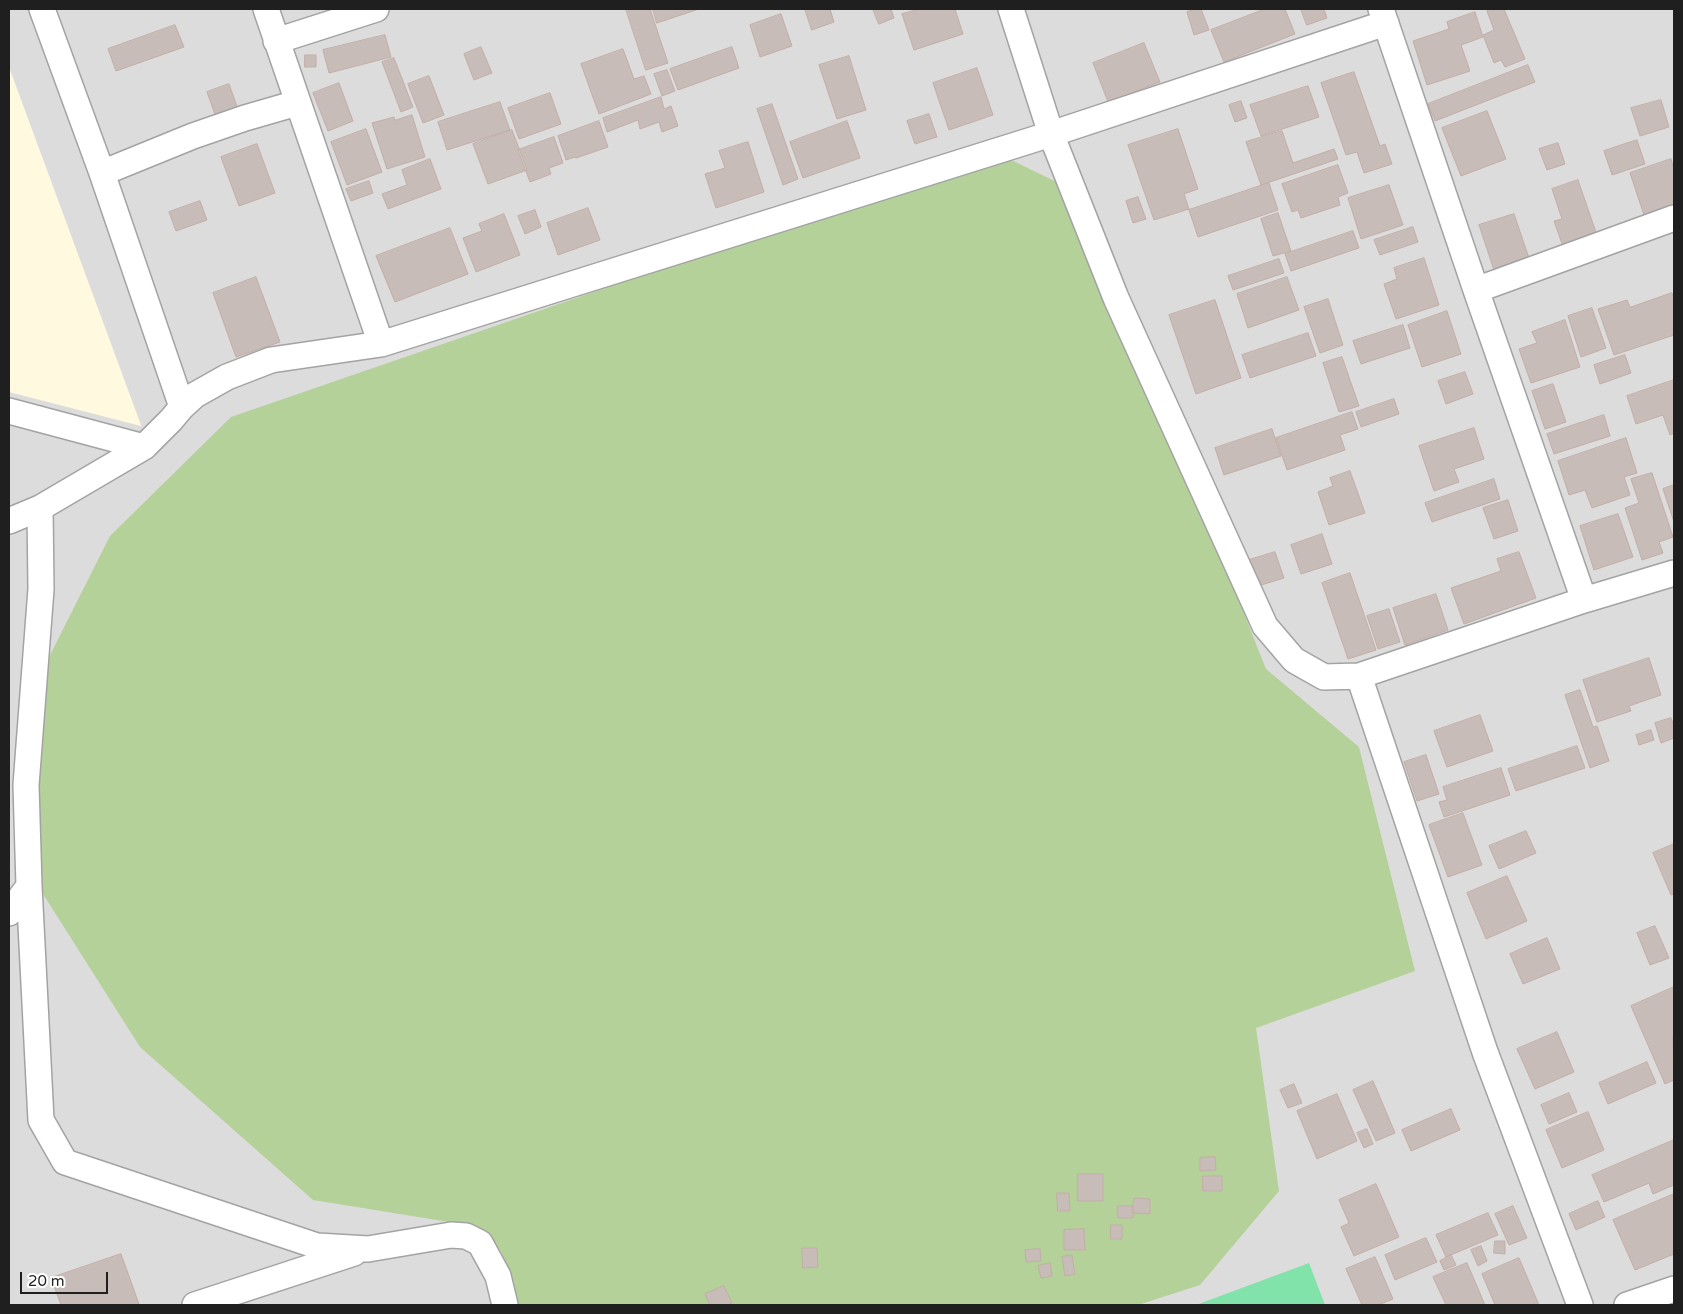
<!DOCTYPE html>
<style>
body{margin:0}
#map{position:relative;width:1683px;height:1314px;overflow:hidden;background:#f0ebe5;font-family:"Varela Round",sans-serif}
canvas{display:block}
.frame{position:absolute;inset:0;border:10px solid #1f1f1f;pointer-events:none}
.scale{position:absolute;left:20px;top:1272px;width:88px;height:22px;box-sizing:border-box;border:2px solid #1f1f1f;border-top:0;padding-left:6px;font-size:15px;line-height:18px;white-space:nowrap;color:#1f1f1f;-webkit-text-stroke:4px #fff;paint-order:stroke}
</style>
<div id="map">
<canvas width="1683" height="1314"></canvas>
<div class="frame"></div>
<div class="scale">20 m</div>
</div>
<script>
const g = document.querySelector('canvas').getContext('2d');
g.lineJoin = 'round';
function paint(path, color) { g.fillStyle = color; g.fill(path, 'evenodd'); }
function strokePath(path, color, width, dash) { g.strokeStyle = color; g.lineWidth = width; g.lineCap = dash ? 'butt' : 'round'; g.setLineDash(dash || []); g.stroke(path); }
paint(new Path2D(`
 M9,9h1665v1296h-1665z`), '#dddcdc');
paint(new Path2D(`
 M9,67l132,358v1l-132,-34z`), '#fff9e0');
paint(new Path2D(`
 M997,153l80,39 189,477 93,78 56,224 -159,57 23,163 -79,94 -62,20h-619l-18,-54 -27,-25 -161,-26 -173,-153 -109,-172 2,-186 77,-153 121,-119z`), '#b4d199');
paint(new Path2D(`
 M1309,1263l16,42h-129z`), '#81e2aa');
const building = new Path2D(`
 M626,9h24l18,54 -22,7z
 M653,9h46l-42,14z
 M805,9h25l4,13 -22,8z
 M873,9h18l3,9 -15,6z
 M920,9h35l8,25 -49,16 -12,-36z
 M1196,9h5l8,21 -15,5 -7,-23z
 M1265,9h20l10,25 -71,28 -13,-32z
 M1301,9h23l3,9 -20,7z
 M1494,9h10l21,50 -20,8 -4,-7 -7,3 -11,-28 11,-5 -7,-19z
 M1475,12l8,25 -22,8 9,26 -43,14 -14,-44 36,-12 -2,-7z
 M781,14l11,32 -32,11 -10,-32z
 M175,25l9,22 -68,24 -8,-22z
 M385,35l6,22 -62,16 -6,-23z
 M1144,43l16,39 -52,20 -15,-39z
 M481,47l11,26 -18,7 -10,-26z
 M732,47l7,21 -61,22 -8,-21z
 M623,49l11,30 10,-3 7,18 -52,20 -18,-50z
 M305,55h11v12h-11z
 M849,56l17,54 -29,9 -18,-54z
 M394,58l19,49 -12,5 -19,-50z
 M1528,65l7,17 -100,39 -7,-17z
 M977,68l16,47 -44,15 -16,-47z
 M667,70l8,21 -13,5 -8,-22z
 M1354,72l26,74 5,-2 7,20 -28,9 -7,-21 -11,3 -25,-72z
 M429,76l15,39 -21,8 -15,-39z
 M339,83l14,38 -25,10 -15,-38z
 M229,84l10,28 -22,8 -10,-28z
 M1308,86l11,31 -58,19 -11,-31z
 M550,93l11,31 -42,15 -11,-31z
 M661,97l3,12 7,-3 7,20 -16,6 -3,-10 -19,7 -2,-9 -31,12 -4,-14z
 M1661,100l8,27 -29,9 -9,-28z
 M1241,101l6,17 -12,4 -6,-17z
 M500,102l10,28 -63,20 -9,-28z
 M772,104l26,75 -15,6 -26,-76z
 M1487,111l19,48 -45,17 -19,-48z
 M929,114l8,23 -22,7 -8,-23z
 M412,115l13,42 -38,12 -15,-46 22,-6 1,3z
 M599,121l9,26 -32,11 -1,-1 -9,3 -8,-24z
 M847,121l13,37 -57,20 -13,-36z
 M366,129l16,43 -35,13 -16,-43z
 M1178,129l20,60 -14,5 5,15 -35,11 -26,-75z
 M512,130l15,40 -39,14 -15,-40z
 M1282,131l11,32 41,-14 4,10 -77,26 -15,-43z
 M554,137l9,26 -14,5 2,6 -21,8 -12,-32z
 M1637,140l8,24 -33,11 -8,-24z
 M748,142l16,50 -48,16 -11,-34 20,-6 -6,-17z
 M1558,143l7,21 -18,6 -8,-21z
 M257,144l18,49 -36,13 -18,-49z
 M430,159l11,30 -53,20 -6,-15 25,-9 -5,-15z
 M1671,159l3,10v39l-29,10 -15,-45z
 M1338,165l10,28 -10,4 2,8 -39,13 -3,-8 -6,2 -10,-28z
 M1578,180l22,64 -34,11 -12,-34 8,-2 -10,-30z
 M369,181l4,12 -22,8 -5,-12z
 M1269,183l9,27 -80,27 -9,-27z
 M1389,185l14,40 -42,14 -13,-41z
 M1138,197l8,22 -13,4 -7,-22z
 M200,201l7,19 -31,11 -7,-19z
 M588,208l12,32 -42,15 -11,-32z
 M535,210l6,17 -16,7 -7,-18z
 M1278,213l13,38 -18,5 -12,-37z
 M504,214l16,41 -44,17 -13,-34 19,-7 -3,-7z
 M1514,214l16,47 -35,12 -16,-48z
 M1413,227l5,15 -38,13 -6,-15z
 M450,228l18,46 -73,28 -19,-46z
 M1353,231l6,17 -68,23 -6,-17z
 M1424,258l15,47 -43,14 -12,-35 13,-5 -3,-11z
 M1279,259l5,14 -51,17 -5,-14z
 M256,277l24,65 -44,15 -23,-64z
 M1287,277l12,33 -51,18 -11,-34z
 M1672,293l2,5v37l-60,20 -16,-46 29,-9 3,7z
 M1328,299l15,46 -23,8 -16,-46z
 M1215,300l26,78 -45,16 -27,-79z
 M1592,308l14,40 -25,9 -13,-41z
 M1447,311l14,43 -39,13 -14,-42z
 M1565,320l15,47 -49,16 -12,-34 18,-6 -5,-11z
 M1403,325l7,23 -49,16 -8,-23z
 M1308,333l8,23 -66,22 -8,-23z
 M1625,355l6,18 -31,11 -6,-19z
 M1342,357l17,49 -20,6 -16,-49z
 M1465,372l8,22 -27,10 -8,-23z
 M1674,380v53l-4,2 -7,-20 -27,9 -9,-28z
 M1553,384l13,38 -21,7 -13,-38z
 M1394,399l5,15 -38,13 -5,-15z
 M1352,412l6,17 -18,6 5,15 -58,20 -11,-32z
 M1604,415l6,21 -56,18 -7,-20z
 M1474,428l10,31 -30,10 5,13 -25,9 -15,-45z
 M1272,429l9,27 -57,19 -9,-27z
 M1626,438l11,35 -13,4 6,18 -38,13 -7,-18 -16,5 -11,-34z
 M1350,471l15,42 -36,12 -11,-33 15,-6 -3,-8z
 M1652,473l21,64 -14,5 4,11 -21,7 -17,-52 14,-5 -8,-24z
 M1494,479l6,20 -68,23 -7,-19z
 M1674,485v37l-11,-33z
 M1508,500l10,31 -24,8 -11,-31z
 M1618,514l15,43 -39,13 -14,-44z
 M1322,534l10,30 -31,10 -10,-29z
 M1275,552l9,26 -26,8 -9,-26z
 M1519,552l17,46 -72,26 -13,-36 50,-17 -4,-12z
 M1350,573l26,77 -28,9 -26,-76z
 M1436,594l12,36 -43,15 -12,-37z
 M1389,609l11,33 -22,7 -11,-33z
 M1649,658l12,37 -32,11 2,5 -34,11 -14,-42z
 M1580,690l13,37 4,-1 12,35 -19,7 -25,-73z
 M1480,715l13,36 -46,16 -13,-36z
 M1671,718l3,8v12l-13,5 -6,-20z
 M1651,730l3,10 -15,5 -3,-10z
 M1577,746l8,22 -69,23 -8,-22z
 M1426,755l13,39 -22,7 -13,-39z
 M1501,768l9,27 -66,22 -5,-15 8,-2 -4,-13z
 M1463,813l19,52 -34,12 -19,-52z
 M1526,831l10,22 -37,16 -10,-23z
 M1674,844v50l-3,1 -18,-42z
 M1507,876l20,45 -41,18 -19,-46z
 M1655,926l14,32 -19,7 -13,-32z
 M1547,938l13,31 -37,15 -13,-30z
 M1674,987v50h-1l1,43 -9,4 -34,-78z
 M1557,1032l17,40 -39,17 -18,-40z
 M1647,1062l9,21 -48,21 -9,-21z
 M1373,1081l22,52 -19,8 -23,-51z
 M1294,1084l8,19 -14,5 -8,-18z
 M1569,1093l8,19 -28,12 -8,-19z
 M1337,1094l20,47 -40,18 -20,-48z
 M1451,1109l9,21 -49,21 -9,-21z
 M1588,1112l16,38 -42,18 -16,-38z
 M1367,1129l6,15 -9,4 -7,-15z
 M1674,1140v45l-21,9 -4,-11 -45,19 -12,-27z
 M1215,1157l1,13 -16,1v-13z
 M1078,1174h25v27h-25z
 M1203,1176h19v15h-19z
 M1376,1184l23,53 -45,19 -13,-29 8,-4 -10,-23z
 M1057,1193h12l1,18h-12z
 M1674,1194v60l-39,16 -22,-50z
 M1134,1198l16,1v15l-17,-1z
 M1598,1201l7,16 -29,13 -7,-16z
 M1118,1206h15v12h-15z
 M1513,1206l14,32 -18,7 -14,-31z
 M1488,1213l10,22 -52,22 -10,-22z
 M1111,1225h11v14h-11z
 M1084,1229l1,21h-21v-20z
 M1426,1238l11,24 -42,18 -10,-25z
 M1495,1241h10v13l-11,-1z
 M1481,1246l6,15 -9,5 -7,-16z
 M802,1248h15l1,19 -15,1z
 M1040,1249l1,12 -15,1 -1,-12z
 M121,1254l18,50 -5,1h-73l-10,-27z
 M1072,1255l3,19 -10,2 -3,-19z
 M1451,1255l5,10 -12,5 -4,-9z
 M1375,1257l18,42 -15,6h-16l-16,-36z
 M1519,1258l20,47h-44l-13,-31z
 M1050,1263l2,13 -11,2 -3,-12z
 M1467,1263l18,42h-39l-13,-28z
 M724,1286l8,17 -5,2h-17l-5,-11z`);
paint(building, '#c8bcb8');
strokePath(building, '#c3aea7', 1);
const minor = new Path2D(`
 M42,9l60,164 80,234
 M266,9l115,335
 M1011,9l40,125 65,164 149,328 29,34 30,17 35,-1 225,-76 90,-27
 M1381,9l95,281 108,310
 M276,41l100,-32
 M102,173l91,-37 52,-18 52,-15
 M1476,290l198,-72
 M9,411l135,36
 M40,508l1,81 -15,196 3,101 12,234 24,42 252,84 51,3 83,-14 15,1 14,7 18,33 7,29
 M9,521l31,-13 104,-61 27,-27 11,-13 13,-12 32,-18 44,-17 110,-16 670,-210 335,-111
 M1359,676l126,376 95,253
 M9,913l20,-27
 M195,1305l159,-52
 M1627,1305l47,-16`);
strokePath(minor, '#a3a3a3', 28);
strokePath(minor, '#fff', 25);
</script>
